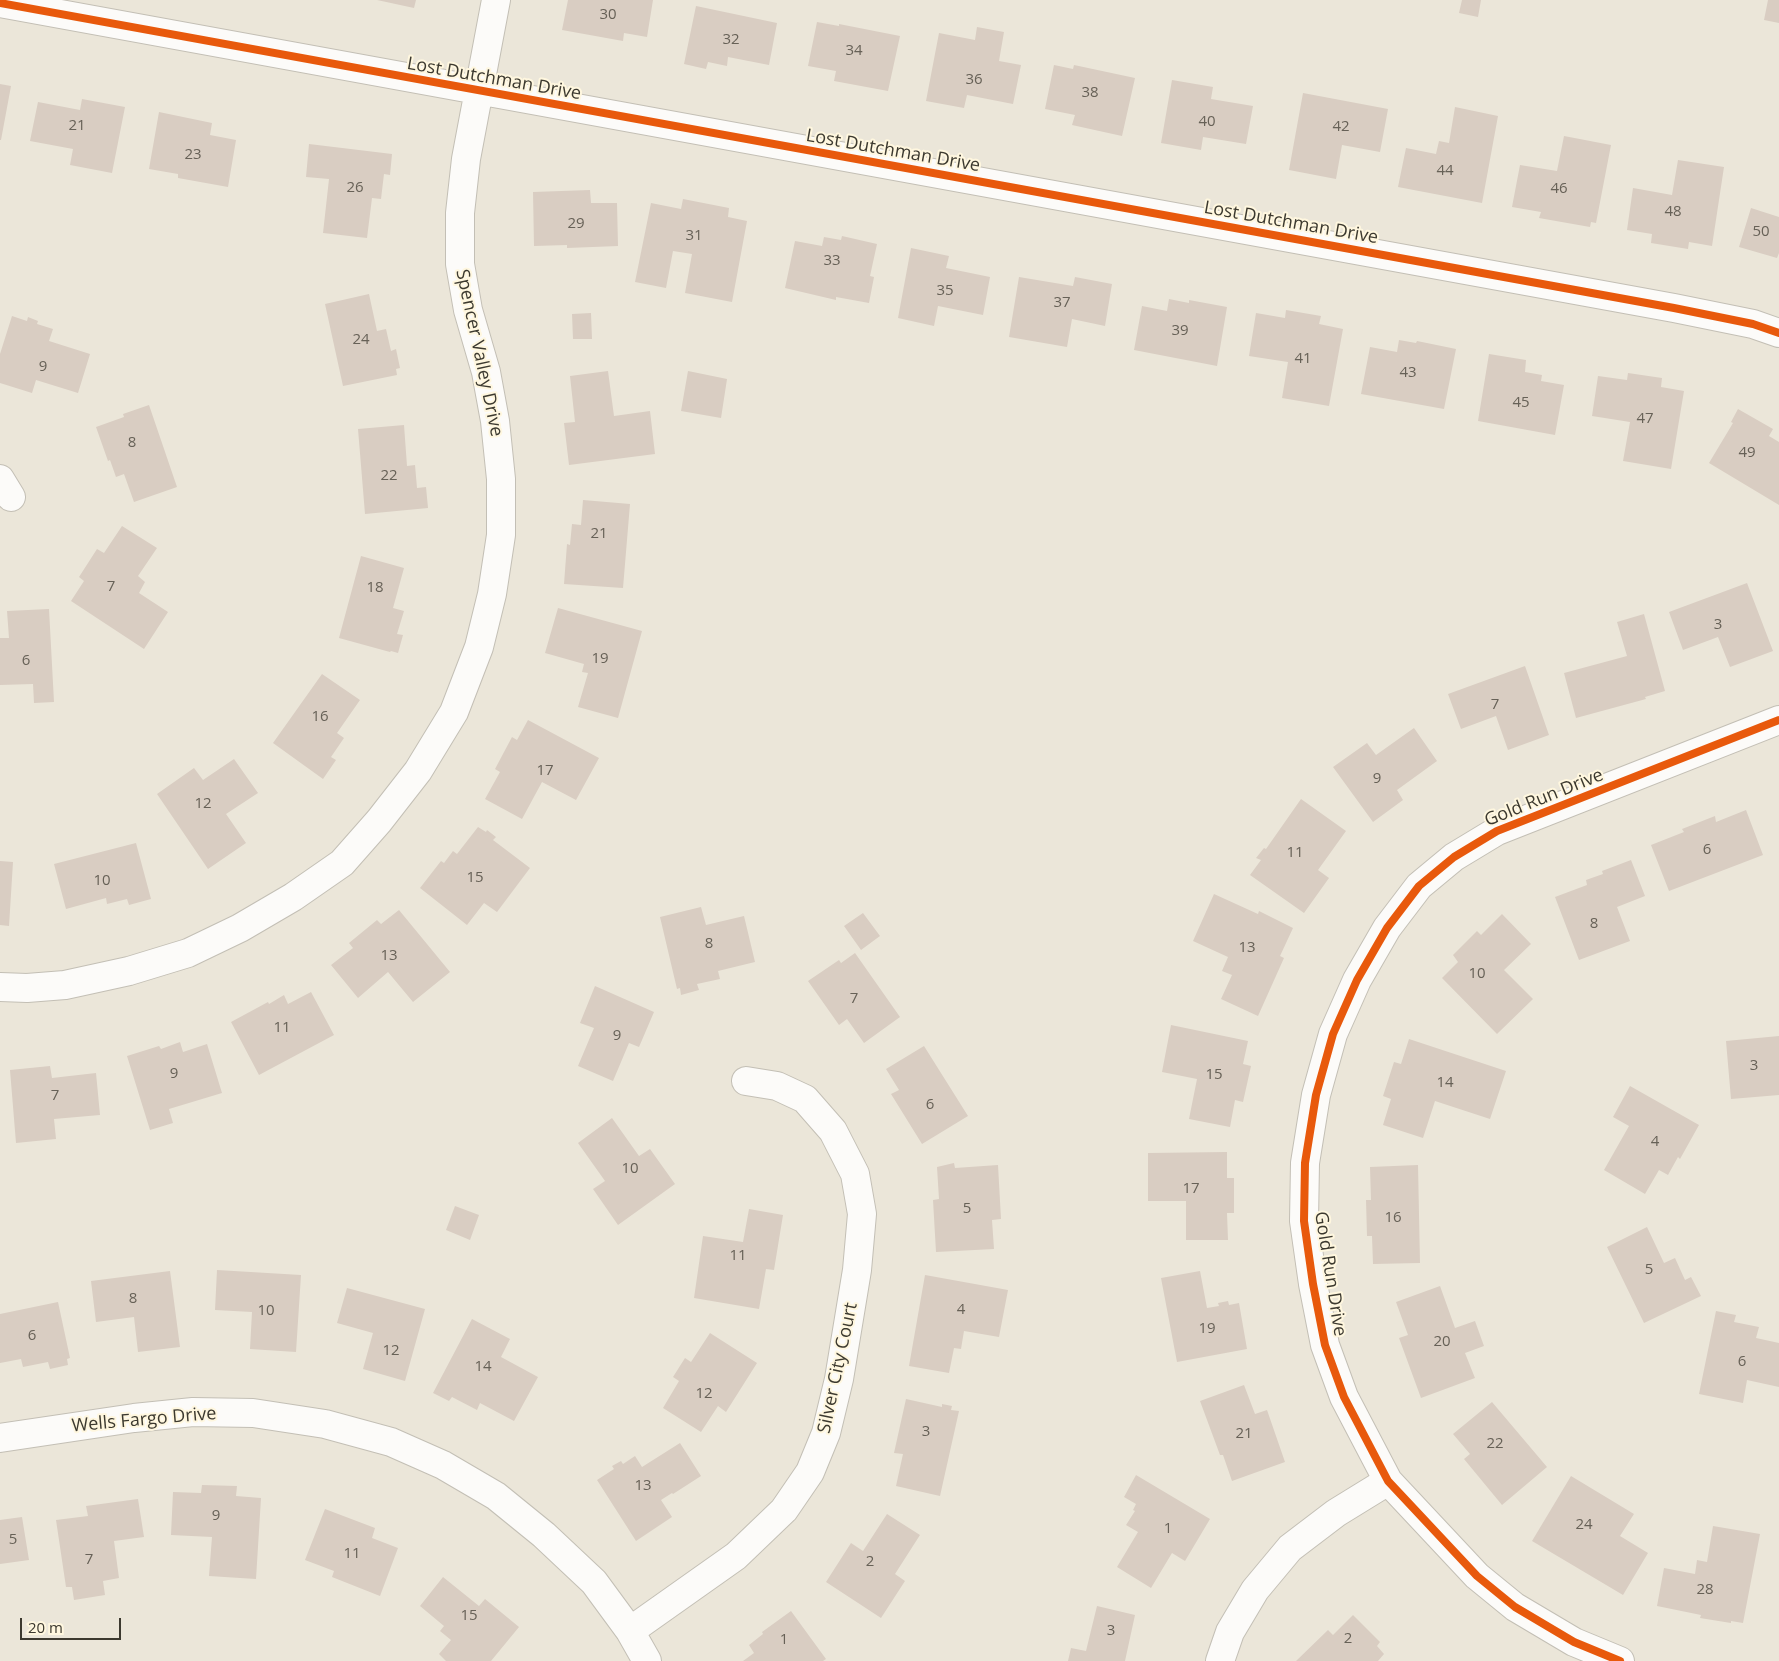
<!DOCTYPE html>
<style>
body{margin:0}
#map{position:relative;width:1779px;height:1661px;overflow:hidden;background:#ebe6d9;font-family:"Open Sans",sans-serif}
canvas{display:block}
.scale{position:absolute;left:20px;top:1618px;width:101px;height:22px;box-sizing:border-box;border:2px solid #3c392f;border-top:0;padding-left:6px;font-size:15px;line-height:18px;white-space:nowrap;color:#3c392f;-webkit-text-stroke:4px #fff7df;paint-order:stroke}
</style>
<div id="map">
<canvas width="1779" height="1661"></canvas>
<div class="scale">20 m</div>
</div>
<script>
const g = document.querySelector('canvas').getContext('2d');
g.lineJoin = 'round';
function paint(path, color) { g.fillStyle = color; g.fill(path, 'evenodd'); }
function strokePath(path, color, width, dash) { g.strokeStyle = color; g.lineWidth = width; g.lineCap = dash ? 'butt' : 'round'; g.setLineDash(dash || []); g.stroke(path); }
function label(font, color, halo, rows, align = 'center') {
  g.font = font + ' "Open Sans",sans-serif'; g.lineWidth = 4; g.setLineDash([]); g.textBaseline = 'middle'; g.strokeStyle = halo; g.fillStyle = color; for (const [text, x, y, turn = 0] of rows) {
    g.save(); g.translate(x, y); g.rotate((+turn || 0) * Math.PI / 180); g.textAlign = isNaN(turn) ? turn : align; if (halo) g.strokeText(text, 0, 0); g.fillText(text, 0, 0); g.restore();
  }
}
paint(new Path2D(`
 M377,0h39l-2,8z
 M568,0h85l-6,37 -23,-4 -1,8 -61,-11z
 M1462,0h19l-3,17 -19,-4z
 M1768,0h11v23l-15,-3z
 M696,6l81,17 -8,42 -41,-8 -1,9 -19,-4 -2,7 -22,-5z
 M817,22l22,4v-2l61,12 -12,55 -54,-10 2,-10 -28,-5z
 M977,27l27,5 -5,29 22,4 -8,39 -46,-9 -3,13 -38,-7 13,-68 36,7z
 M1054,65l19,4 1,-4 61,13 -13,58 -50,-11 3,-10 -30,-6z
 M1172,80l41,7 -2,12 42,7 -7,38 -43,-7 -2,13 -40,-7z
 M0,84l11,2 -10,54h-1z
 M1303,93l85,16 -8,43 -38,-7 -6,34 -47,-9z
 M82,99l43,8 -13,66 -42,-8 3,-16 -43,-8 8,-39 42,8z
 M1455,107l43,9 -16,87 -84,-16 8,-39 30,6 3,-13 10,2z
 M159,112l53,11 -2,12 26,5 -8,47 -50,-9v-4l-29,-5z
 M1564,136l47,9 -15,78 -5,-1 -1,5 -51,-9 2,-6 -29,-5 8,-42 37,6z
 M309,144l83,10 -2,21 -6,-1 -3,25 -9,-1 -5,40 -44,-5 6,-54 -23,-2z
 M1678,160l46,7 -12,79 -23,-4 -1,7 -37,-6 1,-9 -25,-4 6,-42 39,7z
 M590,190l1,13h26l1,43 -51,2v-3l-33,1 -1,-54z
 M683,199l46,9 -1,9 19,4 -15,81 -47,-9 7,-39 -19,-3 -7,37 -31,-6 16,-79 30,6z
 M1751,208l28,9v36l-2,5 -38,-11z
 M842,236l35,8 -7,32 4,1 -5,26 -33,-6v3l-51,-12 10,-47 27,5 2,-9 17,3z
 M911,248l38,8 -3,12 44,9 -7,38 -45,-9 -4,20 -36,-8z
 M1019,277l54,9 2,-9 37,7 -7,42 -33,-7 -5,28 -58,-10z
 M369,294l8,37 9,-2 5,22 5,-2 4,19 -4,1 1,6 -54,11 -18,-82z
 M1169,299l20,4v-3l38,7 -10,59 -83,-16 8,-44 25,5z
 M1286,310l35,6 -2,8 24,5 -14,77 -47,-8 6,-36 -39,-6 7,-43 29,5z
 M591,313l1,26h-19l-1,-25z
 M12,316l15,5 1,-4 10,4 -1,3 16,5 -4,12 41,13 -12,39 -42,-13 -4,13 -32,-10v-29z
 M1399,340l17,3 1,-2 39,8 -12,60 -83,-15 9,-47 27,5z
 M1489,354l37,6 -1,12 17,3 -1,6 23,4 -9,50 -77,-14z
 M608,371l6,45 36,-5 5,43 -86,11 -5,-42 11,-1 -5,-46z
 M688,371l39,8 -6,39 -40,-7z
 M1628,373l34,5 -1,9 23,4 -13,78 -48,-8 7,-39 -38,-6 6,-40 29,4z
 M149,405l28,82 -43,15 -10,-28 -8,3 -6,-17 -2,1 -12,-34 28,-10 -1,-3z
 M1738,409l35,20 -4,7 10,6v63l-70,-42 24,-40 -2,-1z
 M404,425l3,41 8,-1 2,23 9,-1 2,21 -63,6 -7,-85z
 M583,500l47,4 -7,84 -59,-4 3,-40 3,1 2,-21 9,1z
 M122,526l35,22 -19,28 7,6 -6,11 29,19 -24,37 -73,-48 13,-20 -5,-4 18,-28 7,4z
 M361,556l43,12 -11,40 11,3 -7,23 6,1 -5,18 -7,-2 -1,1 -51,-14z
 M1747,583l26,68 -43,16 -12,-30 -35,13 -14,-38z
 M558,608l84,23 -24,87 -40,-11 10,-34 -6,-1 2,-8 -39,-11z
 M49,609l5,93 -20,1 -1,-19 -33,1v-47h9l-2,-27z
 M1644,614l21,77 -20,6 1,2 -70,19 -12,-45 63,-17 -10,-34z
 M1525,666l24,69 -41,15 -12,-34 -35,13 -13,-35z
 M322,674l38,26 -23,33 7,5 -13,19 5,3 -13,19 -50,-36z
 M528,720l71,38 -23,42 -34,-18 -20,37 -37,-20 15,-27 -5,-3 17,-32 5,3z
 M1414,728l23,33 -40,29 6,10 -30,22 -40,-55 34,-24 9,12z
 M234,759l24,34 -32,21 20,29 -38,26 -51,-75 37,-26 9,12z
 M1301,799l45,32 -28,39 11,8 -25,35 -54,-38 11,-15 -5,-2 8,-10 2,1z
 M1746,810l17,45 -94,36 -18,-46 33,-13 -2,-3 33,-13 1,6z
 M478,827l8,5 1,-2 9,7 -3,3 37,28 -33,44 -13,-9 -17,22 -47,-37 21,-27 3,2 9,-12 4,3z
 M136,843l15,56 -22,6 -2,-6 -20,5 -1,-6 -40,11 -12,-45z
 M1631,860l14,36 -28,11 13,34 -51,19 -24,-63 32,-12 -1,-5 17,-6 -1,-3z
 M0,861l13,1 -4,64 -9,-1z
 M1214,894l44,20 1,-3 34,17 -13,28 4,2 -26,58 -37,-17 11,-24 -10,-4 6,-14 -35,-16z
 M701,907l5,18 38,-9 11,46 -37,9 2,8 -23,5 2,6 -18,5 -1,-7 -3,1 -17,-72z
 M399,910l51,62 -37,30 -25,-30 -30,26 -27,-33 22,-17 -4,-5 28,-23 4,4z
 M863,913l17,23 -19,14 -17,-24z
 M1502,914l29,30 -27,26 29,29 -36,35 -55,-56 16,-16 -5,-7 24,-24 4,4z
 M855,953l45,64 -36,26 -17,-24 -8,6 -31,-44 31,-21 2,3z
 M595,986l59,26 -15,35 -10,-4 -16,38 -35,-15 16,-38 -14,-5z
 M311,992l23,43 -75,40 -28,-53 37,-20 1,2 15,-9 4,9z
 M1171,1025l77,16 -5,23 8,2 -8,36 -8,-2 -5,27 -41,-8 8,-40 -35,-7z
 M1779,1036v59l-48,4 -5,-58z
 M1409,1039l97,32 -16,48 -55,-18 -12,37 -40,-13 8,-26 -8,-3 11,-34 7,2z
 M180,1042l3,10 24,-8 15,49 -53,16 4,14 -23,7 -23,-74 32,-10 2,3z
 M924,1046l44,70 -46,28 -31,-50 8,-4 -13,-21z
 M50,1066l2,12 44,-5 4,42 -46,4 2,20 -40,4 -6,-73z
 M1630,1086l69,39 -19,34 -2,-2 -10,18 -9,-5 -14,24 -41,-24 25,-44 -16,-9z
 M612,1118l27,38 11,-7 25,35 -57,41 -25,-36 12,-8 -27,-38z
 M1227,1152v26h7v35h-7l1,27h-42v-39h-38v-48z
 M954,1163l1,5 43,-3 3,54 -9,1 2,29 -58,3 -3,-52 6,-1 -2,-32z
 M1418,1165l2,98 -47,1 -1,-28h-5l-1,-36h5l-1,-33z
 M455,1206l24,9 -9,25 -24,-10z
 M749,1209l34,6 -9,55 -8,-1 -7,40 -65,-11 9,-62 40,6z
 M1647,1227l17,36 11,-5 10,22 6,-3 10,19 -57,27 -37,-76z
 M217,1270l84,5 -5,77 -46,-3 2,-37 -37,-2z
 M170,1271l10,76 -42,5 -4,-35 -38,5 -5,-41z
 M1200,1271l7,37 12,-2 -1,-3 10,-2 1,4 10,-2 8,46 -70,13 -16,-84z
 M925,1275l83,15 -9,47 -35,-6 -3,18 -7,-1 -5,25 -40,-7z
 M1440,1286l15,42 20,-7 9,25 -19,7 10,25 -54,20 -22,-60 9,-3 -12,-33z
 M347,1288l78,21 -20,72 -42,-12 10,-36 -36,-10z
 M58,1302l12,56 -3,1 1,6 -18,4 -2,-7 -25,5 -2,-8 -21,4v-49z
 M1716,1311l20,4 -2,7 25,5 -3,11 23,5v44l-32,-7 -4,23 -44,-9z
 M472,1319l38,20 -9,18 37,20 -24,44 -34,-18 -3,7 -25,-13 -3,4 -16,-8z
 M710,1333l47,30 -31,49 -8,-6 -17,26 -38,-24 16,-27 -6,-4 12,-19 6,4z
 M1244,1385l11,29 12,-4 18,52 -53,19 -9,-26h-3l-20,-54z
 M906,1399l36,8v-3l10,2 -1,4 8,1 -19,85 -44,-10 7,-32 -9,-1z
 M1492,1402l55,65 -45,38 -38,-46 6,-5 -17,-20z
 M680,1443l21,33 -28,18 -1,-1 -11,7 11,17 -36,24 -39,-61 17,-11 -2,-3 9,-5 2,3 12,-8 7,11z
 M1136,1475l74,44 -25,42 -13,-8 -21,35 -34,-21 21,-35 -12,-7 9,-14 -2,-1 3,-6 -12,-7z
 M1571,1476l63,38 -14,22 28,17 -25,42 -91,-54z
 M202,1485l35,1 -1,10 25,2 -5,81 -47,-3 3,-39 -41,-2 2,-43 28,1z
 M138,1499l6,38 -30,4 5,37 -16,3 2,14 -31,5 -2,-13h-6l-10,-67 32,-4 -2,-10z
 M325,1509l50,19 -3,10 26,10 -18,48 -48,-19 2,-6 -29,-11z
 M887,1514l33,21 -25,39 10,7 -24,37 -55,-36 25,-39 12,8z
 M22,1517l7,43 -29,4v-44z
 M1713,1526l47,8 -17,89 -12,-2v2l-31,-5 1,-3 -44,-9 7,-38 31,6 2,-14 10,2z
 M443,1577l36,29 6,-7 34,28 -28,34h-45l-7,-7 12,-14 -11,-9 4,-5 -24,-20z
 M1097,1606l38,9 -10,46h-57l3,-13 15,3z
 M791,1611l35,48 -3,2h-80l11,-8 -5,-8 14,-11 -1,-2z
 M1353,1615l27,27 -3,4 7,8 -6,7h-82l32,-31 5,5z`), '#d9cdc2');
const minor = new Path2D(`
 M0,3l1674,305 79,16 26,9
 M0,479l11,18
 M0,987l27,1 38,-3 64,-14 59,-18 52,-25 53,-31 49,-34 37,-42 39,-50 36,-59 25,-65 13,-53 9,-59v-56l-6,-58 -9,-49 -18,-62 -8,-46v-51l6,-54 30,-159
 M0,1438l134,-20 59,-6 60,1 72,11 66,18 52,23 53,31 48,39 50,47 36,49 17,30
 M630,1631l106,-75 48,-46 26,-38 16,-39 13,-54 18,-109 5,-56 -7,-40 -22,-43 -28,-32 -28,-13 -31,-5
 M1220,1661l10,-29 25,-42 35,-42 46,-35 52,-32
 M1620,1661l-46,-19 -59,-35 -38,-31 -89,-95 -44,-84 -19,-52 -12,-61 -9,-63 1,-58 11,-68 17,-61 24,-54 30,-52 32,-42 35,-29 43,-26 282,-111`);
strokePath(minor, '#c3bfb5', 30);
strokePath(minor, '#fcfbf9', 28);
strokePath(new Path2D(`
 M0,3l1674,305 79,16 26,9
 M1620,1661l-46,-19 -59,-35 -38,-31 -89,-95 -44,-84 -19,-52 -12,-61 -9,-63 1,-58 11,-68 17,-61 24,-54 30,-52 32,-42 35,-29 43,-26 282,-111`), '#e8590c', 8);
label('15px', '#676157', null, [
 ["30",608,15],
 ["32",731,40],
 ["34",854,51],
 ["36",974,80],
 ["38",1090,93],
 ["40",1207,122],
 ["21",77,126],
 ["42",1341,127],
 ["23",193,155],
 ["44",1445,171],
 ["26",355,188],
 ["46",1559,189],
 ["48",1673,212],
 ["29",576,224],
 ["50",1761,232],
 ["31",694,236],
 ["33",832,261],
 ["35",945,291],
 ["37",1062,303],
 ["39",1180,331],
 ["24",361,340],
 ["41",1303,359],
 ["9",43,367],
 ["43",1408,373],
 ["45",1521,403],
 ["47",1645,419],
 ["8",132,443],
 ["49",1747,453],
 ["22",389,476],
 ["21",599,534],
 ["7",111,587],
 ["18",375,588],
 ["3",1718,625],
 ["19",600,659],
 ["6",26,661],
 ["7",1495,705],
 ["16",320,717],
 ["17",545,771],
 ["9",1377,779],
 ["12",203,804],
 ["6",1707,850],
 ["11",1295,853],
 ["15",475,878],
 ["10",102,881],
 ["8",1594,924],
 ["8",709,944],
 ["13",1247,948],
 ["13",389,956],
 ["10",1477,974],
 ["7",854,999],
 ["11",282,1028],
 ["9",617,1036],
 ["3",1754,1066],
 ["9",174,1074],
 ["15",1214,1075],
 ["14",1445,1083],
 ["7",55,1096],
 ["6",930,1105],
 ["4",1655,1142],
 ["10",630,1169],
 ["17",1191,1189],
 ["5",967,1209],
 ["16",1393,1218],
 ["11",738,1256],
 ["5",1649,1270],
 ["8",133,1299],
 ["4",961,1310],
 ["10",266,1311],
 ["19",1207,1329],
 ["6",32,1336],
 ["20",1442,1342],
 ["12",391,1351],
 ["6",1742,1362],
 ["14",483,1367],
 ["12",704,1394],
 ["3",926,1432],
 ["21",1244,1434],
 ["22",1495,1444],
 ["13",643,1486],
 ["9",216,1516],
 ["24",1584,1525],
 ["1",1168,1529],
 ["5",13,1540],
 ["11",352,1554],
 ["7",89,1560],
 ["2",870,1562],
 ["28",1705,1590],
 ["15",469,1616],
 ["3",1111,1631],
 ["2",1348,1639],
 ["1",784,1640]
]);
label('18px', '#3c392f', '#fff7df', [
 ["Lost Dutchman Drive",494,79,10],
 ["Lost Dutchman Drive",893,151,10],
 ["Lost Dutchman Drive",1291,223,10],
 ["Spencer Valley Drive",479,353,78],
 ["Gold Run Drive",1544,798,-22],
 ["Gold Run Drive",1330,1274,81],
 ["Silver City Court",838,1368,-78],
 ["Wells Fargo Drive",144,1420,-5]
]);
</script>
